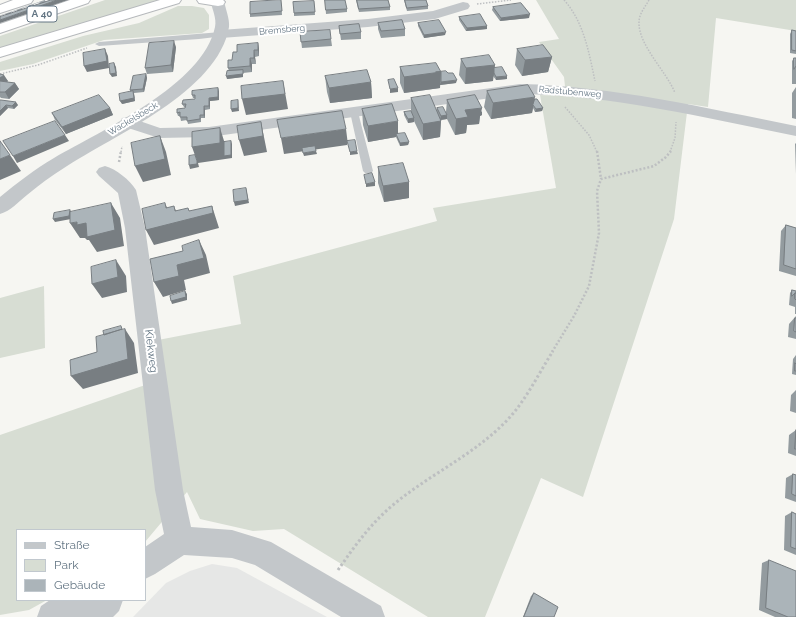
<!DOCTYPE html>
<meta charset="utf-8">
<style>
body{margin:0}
#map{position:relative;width:796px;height:617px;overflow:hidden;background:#f6f6f2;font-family:Raleway,sans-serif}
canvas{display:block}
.legend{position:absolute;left:16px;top:529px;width:130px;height:72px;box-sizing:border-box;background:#fff;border:1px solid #c1c8ce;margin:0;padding:5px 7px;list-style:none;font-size:12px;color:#647684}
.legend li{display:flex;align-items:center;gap:8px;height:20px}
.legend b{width:20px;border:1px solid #c1c8ce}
</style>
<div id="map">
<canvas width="796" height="617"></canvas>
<ul class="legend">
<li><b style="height:5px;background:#c3c7ca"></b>Straße</li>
<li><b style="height:11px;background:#d7ddd3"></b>Park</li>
<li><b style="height:11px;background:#abb4b9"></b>Gebäude</li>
</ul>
</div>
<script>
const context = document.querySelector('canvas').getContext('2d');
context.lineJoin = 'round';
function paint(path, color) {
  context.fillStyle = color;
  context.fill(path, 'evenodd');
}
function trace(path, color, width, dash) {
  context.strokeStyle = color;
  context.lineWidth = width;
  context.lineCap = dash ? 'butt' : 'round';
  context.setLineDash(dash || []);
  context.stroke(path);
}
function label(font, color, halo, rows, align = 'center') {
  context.font = font + ' Raleway,sans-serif';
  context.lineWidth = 4;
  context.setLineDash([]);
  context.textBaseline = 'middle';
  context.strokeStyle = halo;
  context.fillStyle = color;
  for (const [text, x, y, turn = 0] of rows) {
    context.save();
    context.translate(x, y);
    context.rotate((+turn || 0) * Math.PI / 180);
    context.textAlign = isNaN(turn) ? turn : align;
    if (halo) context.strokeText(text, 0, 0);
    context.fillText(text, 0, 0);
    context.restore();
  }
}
paint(new Path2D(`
 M212 564 237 568 327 617H133L166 583 190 571Z`), '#e6e7e6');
paint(new Path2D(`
 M105 0H160L0 48V36Z
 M536 0H796V31L716 18 708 107 688 104 674 219 583 497 541 478 485 617H428L284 529 253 531 200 519 187 492 145 542V530H17V600H47L29 610 0 615V435L151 383 158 340 241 324 233 276 437 221 433 208 556 188 540 95 566 96 564 77 539 42 559 39Z
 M178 6H192L204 8 209 15V29L202 33 104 40 33 64 0 71V62L83 36 139 23Z
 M44 286 45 348 0 358V298Z`), '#d7ddd3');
const motorway = new Path2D(`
 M13 0H33L31 3 0 13V5Z
 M70 0H90L88 3 0 33V24Z
 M160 0H181L179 3 0 57V48Z
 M197 0H223L225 2 223 5 218 6 199 3Z`);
trace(motorway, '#b6b9bc', 2);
trace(new Path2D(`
 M564 0C584 22 589 53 595 81
 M649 0C645 7 639 14 639 22 638 45 667 72 675 93
 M477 4 511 0
 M0 74 38 65 87 48
 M565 107 589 135 597 152
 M121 152 122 146
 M670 152 675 138 676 122`), '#bdbfc1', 1.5, [1.5, 1.5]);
trace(new Path2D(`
 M597 151 601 179
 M119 162 121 151
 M552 352 574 316 589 286 599 233 597 191 601 179 654 166 666 157 671 151`), '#bdbfc1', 2.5, [2, 2]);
trace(new Path2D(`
 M338 570C352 550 366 530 384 513 422 477 474 457 510 417 527 398 539 373 553 351`), '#bdbfc1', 3, [2.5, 2.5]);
paint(new Path2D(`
 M221 32 225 34 224 36 199 39 99 46 95 44 99 42Z
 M351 110H354L358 112 373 171 371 173H365L363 171 350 112Z`), '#c3c7ca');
paint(new Path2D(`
 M463 2 468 3 470 6 468 9 435 19 368 27 221 38 216 37 214 34 216 31 221 30 368 19 433 11Z
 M520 84C613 86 705 108 796 126V136C705 118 613 95 520 94L209 137 159 138 122 126 120 122 122 118 128 117 160 128 209 127Z
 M105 166C116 169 130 180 136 190L145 228 183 490 191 527 232 530 271 542 381 606 385 617H341L255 565 232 558 184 555 155 574 145 579V547L164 534 155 490 125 228 118 193 99 176 96 172 99 168Z
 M50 600H123L119 611 113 617H37L41 606Z`), '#c3c7ca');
paint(new Path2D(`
 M210 0H224C225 8 230 19 229 27 218 92 114 135 64 168 51 176 39 185 27 195 18 202 11 211 0 214V197C17 183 35 169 54 158 102 130 203 85 215 27 217 19 212 8 210 0Z`), '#c3c7ca');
paint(motorway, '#fff');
const rail = new Path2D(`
 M0 17 49 0`);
trace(rail, '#a1a8ae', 3);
trace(rail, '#fff', 2, [6]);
paint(new Path2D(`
 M281 0 282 15 250 17V14Z
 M325 0 347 9V12L326 14Z
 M356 0H388L390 7V10L359 12Z
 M404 0H426L428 6V9L407 11Z
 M314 1 315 15 294 16V13Z
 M493 7 529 18 500 21 492 10Z
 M459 17 487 26V29L466 31 459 20Z
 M378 23 405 29V36L381 38 378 29Z
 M418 23 445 35 424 38 418 26Z
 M339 26 361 32V39L341 40Z
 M792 30 796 31V54L790 53V34Z
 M300 32 331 39 332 46 302 48Z
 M258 43 259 49V56L255 57 256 64H252V72L243 73V77L227 79 229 71 228 68 237 52Z
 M176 47 173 72 147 74 145 68Z
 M517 49 552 57 548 72 522 76 515 65Z
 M794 58H796V84H792V61Z
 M461 59 495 65 494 68 507 79 496 80 493 76V81L465 84 459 75Z
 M400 67 441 72 448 73 456 83 440 85V84V88L404 93 400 83Z
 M0 74 8 81 7 82 15 83 19 89 9 99 1 98 0 97Z
 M146 74 147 78 144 92 134 93 135 101 122 104 130 92V90Z
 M325 76 371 82 372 98 330 103 327 92Z
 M796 87V119L792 118V93Z
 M218 88 219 92V100L210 101V109L205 110V118H201V122L188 124 187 120 181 121 180 116H178L177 113 185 108V107H184L182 104 195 99V98H193L192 95Z
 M487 91 535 99 543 108 542 111 535 112 533 108 532 113 491 119 484 107Z
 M411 98 436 110 437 108 446 112 447 100 482 108 481 110 482 112V115L480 116 479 124 467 125 466 133 455 135 447 119 441 120 440 137 423 140 414 121V122L408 123 404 115V112L411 111Z
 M0 100 18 105 14 109 8 108 0 116Z
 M110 108 113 115 66 134 55 120 52 113Z
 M362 109 409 142 408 145 400 146 396 137 368 142 363 125Z
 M796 143V174L795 144Z
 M378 167 409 182V198L384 202 378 183Z
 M786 225 796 228V276L779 271 781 231Z
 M792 290 796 291V314H795V307L789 305 790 293Z
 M796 316V339L788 337 789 324Z
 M796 355V375L792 374 793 359Z
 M796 390V413L790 411 791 395Z
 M796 430V456L788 453 789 435Z
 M793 474 796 475V502L785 498 786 478Z
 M792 512 796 514V555L784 550 785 516Z
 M769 560 796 617H775L759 610 762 563Z
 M534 593 554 617H523L531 596Z`), '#939b9f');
paint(new Path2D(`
 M57 0H68L0 23V20Z
 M530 14 529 18 500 21 501 18Z
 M487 26V29L466 31 467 28Z
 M446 32 445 35 424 38V35Z
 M174 41 176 47 173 72 171 65Z
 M258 43 259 49V56L258 50Z
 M105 49 108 56 109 68 87 72 84 66Z
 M254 50 256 64 254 58Z
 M552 57 548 72 522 76 525 60Z
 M250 58 252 64V72L250 66Z
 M114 63 116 67 117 76 112 77 110 74Z
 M495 65 493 81 465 84 466 68Z
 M243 70V77L227 79 226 76Z
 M441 72 440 88 404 93V77Z
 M146 74 147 78 144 92 143 89Z
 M4 75 8 81 1 87 0 85V78Z
 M507 76V79L496 80V77Z
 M457 80 456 83 440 85 441 82Z
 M283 81 288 109 246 115 242 99Z
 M371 82 372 98 330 103 329 88Z
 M15 83 19 89 9 99 5 92Z
 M218 88 219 92V100L210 101V109L209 106V98Z
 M398 88V92L390 93V89Z
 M133 91 134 94 135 101 122 104 120 101Z
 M535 97 532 113 491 119 493 103Z
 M238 100 239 111 232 112 231 109Z
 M16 102 18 105 14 109 12 106Z
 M6 105 8 108 0 116V111Z
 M204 106 205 110V118L204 115Z
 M110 108 113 115 66 134 62 127Z
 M482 108 481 112H482V115L480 116 479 124 467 125 466 133 455 135 456 119 465 110Z
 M543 108 542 111 535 112 536 109Z
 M447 115V119L440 120 441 116Z
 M414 118V122L408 123V119Z
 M398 121V137L396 134V137L368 142V126Z
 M441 121 440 137 423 140V124Z
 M261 122 267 152 244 156 239 140Z
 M220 128 225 144 231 141 232 144V158L198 163 199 167 190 169 189 165 197 161 192 147Z
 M346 129 348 145 347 141V145L284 154 281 138Z
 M65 135 69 141 17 163 13 156Z
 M160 136 166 152 171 175 143 182 135 166Z
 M409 142 408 145 400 146V143Z
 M316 151 317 154 304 156 303 153Z
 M357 151 358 154 350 155V152Z
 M10 155 21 171 0 180V159Z
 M375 182V186L366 187V184Z
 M409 182V198L384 202 383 186Z
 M246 188 249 203 235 206 234 202Z
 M111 203 120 218 124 246 97 252 89 240H87L85 238H80L70 223 77 222Z
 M165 203 172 219 175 211 174 206 180 221 189 211 188 208 193 218 212 206 219 228 154 245 146 230 166 208Z
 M70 210 72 213 71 219 55 222 53 219Z
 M199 240 206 255 210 273 184 280 186 290 163 297 154 282 177 265Z
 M116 260 126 276 127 292 102 298 92 284Z
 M185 291 187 294V300L172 304 171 301Z
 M125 329 134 343 138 373 83 389 71 376Z`), '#787e82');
const building = new Path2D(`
 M51 0H57L0 20V17Z
 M281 0 282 11 250 14V2Z
 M325 0H345L347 9 326 10Z
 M357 0H388L390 7 359 9Z
 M405 0H426L428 6 407 8Z
 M314 1 315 12 294 13 293 2Z
 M521 3 530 14 501 18 493 7Z
 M480 14 487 26 467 28 459 17Z
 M402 20 405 29 381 31 378 23Z
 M439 20 446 32 424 35 418 23Z
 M359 24 361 32 340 34 339 26Z
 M330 30 331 39 301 42 300 32Z
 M792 30 796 31V51L792 50Z
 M174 41 171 65 145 68 149 43Z
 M258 43V50H254V58H250V66L228 68V60H232L233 52H237V45Z
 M543 45 552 57 525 60 517 49Z
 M105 49 107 61 84 66 83 53Z
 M489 55 495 65 466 68 461 59Z
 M794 58H796V66L794 69Z
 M114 63 116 73 110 74 109 64Z
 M436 63 441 72 404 77 400 67Z
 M502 67 507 76 496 77 494 73V68Z
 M243 70V74L226 76 227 71Z
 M367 70 371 82 329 88 325 76Z
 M446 71 448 73H453L457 80 441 82V72H436Z
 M0 74 4 75 0 78Z
 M146 74 143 89 130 90 133 76Z
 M394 79 398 88 390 89 388 80Z
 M0 81 15 83 5 92H0Z
 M283 81 285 94 242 99 241 86Z
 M528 85 535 97 493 103 487 91Z
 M218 88V97L209 98V106H204V115H200V119L187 121V117H180V112L177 113V109L185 108 186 104H182L183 100 195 99V95H192V91Z
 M133 91 134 98 120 101 119 94Z
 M99 95 110 108 62 127 52 113Z
 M430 95 441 121 423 124 411 98Z
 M475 95 482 108 465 110 468 117 456 119 447 100Z
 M535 99H537L543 108 536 109 533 105Z
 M0 100H1L16 102 12 106 6 105 0 111Z
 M238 100V108L231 109V101Z
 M392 104 398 121 368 126 362 109Z
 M443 107 447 115 441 116 437 108Z
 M342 111 346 129 281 138 277 120Z
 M411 111 414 118 408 119 404 112Z
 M55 121 65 135 13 156 3 141Z
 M261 122 263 136 239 140 237 126Z
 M220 128V143L192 147V132Z
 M405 133 409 142 400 143 396 134Z
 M160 136 165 159 135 166 131 143Z
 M355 140 357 151 350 152 347 141Z
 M0 141 10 155 0 159Z
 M231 141V155L224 156V142Z
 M315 146 316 151 303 153 302 148Z
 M195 155 197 161V164L189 165V156Z
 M403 163 409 182 383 186 378 167Z
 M372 173 375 182 366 184 364 175Z
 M246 188 248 200 234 202 233 190Z
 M111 203 115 230 87 237 86 223 77 225V222L70 223V212Z
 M165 203 166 208 174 206 175 211 188 208 189 211 212 206 213 213 146 230 142 209Z
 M70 210 69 216 53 219 54 213Z
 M786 225 796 228V269L784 265Z
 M199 240 204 258 177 265 179 276 154 282 150 259 183 251 182 246Z
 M116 260 118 277 92 284 91 267Z
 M792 290 796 291V293H795L792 296Z
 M185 291 186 297 171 301 170 296Z
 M795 293H796V300L795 299Z
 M795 318H796V332L794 331Z
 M121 326 122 329 104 335 103 331Z
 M125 329 128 359 71 376 70 360 97 352 96 337Z
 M795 363 796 364V371H795Z
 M796 430V449H795Z
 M793 474 796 475V496L792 494Z
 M792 512 796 514V549L791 547Z
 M769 560 796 571V617H788L766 608Z
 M534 593 558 607 554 617H524Z`);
paint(building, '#abb4b9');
trace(building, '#787e82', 1);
label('9px', '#647684', '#fff', [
 ["Bremsberg",282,30,-5],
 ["Radstubenweg",570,92,5],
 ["Wackelsbeck",133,119,-31]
]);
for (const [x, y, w] of [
 [42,14,30]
]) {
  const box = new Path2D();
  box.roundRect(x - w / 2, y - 8, w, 16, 3);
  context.fillStyle = '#fff';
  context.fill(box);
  trace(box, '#647684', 1);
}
label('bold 10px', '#647684', null, [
 ["A 40",42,14]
]);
label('11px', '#647684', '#fff', [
 ["Kiekweg",151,351,83]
]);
</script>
